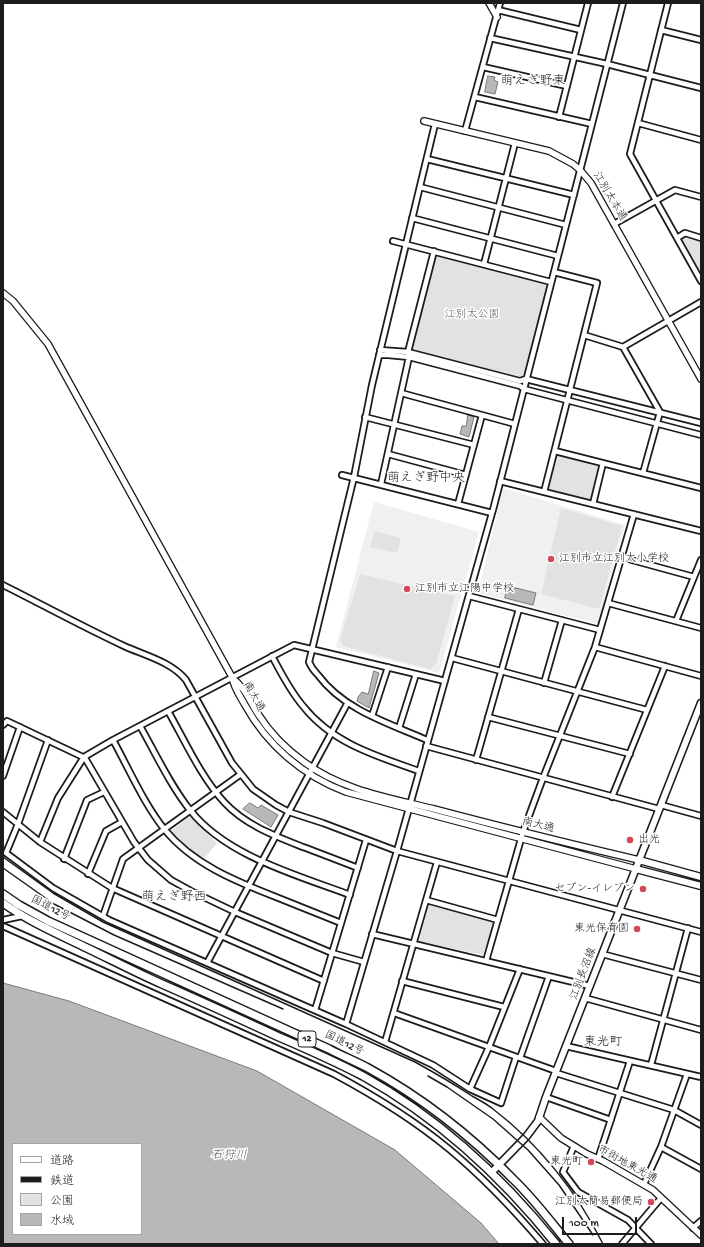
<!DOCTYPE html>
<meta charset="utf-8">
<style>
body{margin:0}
#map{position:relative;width:704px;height:1247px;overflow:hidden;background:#fff;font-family:"Gochi Hand","Klee One",sans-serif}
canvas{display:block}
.frame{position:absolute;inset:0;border:4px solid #1c1c1c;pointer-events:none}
.legend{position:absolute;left:12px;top:1143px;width:130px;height:92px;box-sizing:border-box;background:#fff;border:1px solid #a4a4a4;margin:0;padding:5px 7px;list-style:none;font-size:12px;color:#1c1c1c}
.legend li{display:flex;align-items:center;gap:8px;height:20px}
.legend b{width:20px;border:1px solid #a4a4a4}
.scale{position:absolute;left:562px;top:1217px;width:75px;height:18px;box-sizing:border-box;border:2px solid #1c1c1c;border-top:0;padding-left:5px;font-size:12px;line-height:14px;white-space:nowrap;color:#1c1c1c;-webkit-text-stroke:3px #fff;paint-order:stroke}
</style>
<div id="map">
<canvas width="704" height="1247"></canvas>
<div class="frame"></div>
<ul class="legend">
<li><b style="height:5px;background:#fff"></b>道路</li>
<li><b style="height:5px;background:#1c1c1c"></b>鉄道</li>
<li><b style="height:11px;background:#e2e2e2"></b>公園</li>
<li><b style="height:11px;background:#b8b8b8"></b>水域</li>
</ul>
<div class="scale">100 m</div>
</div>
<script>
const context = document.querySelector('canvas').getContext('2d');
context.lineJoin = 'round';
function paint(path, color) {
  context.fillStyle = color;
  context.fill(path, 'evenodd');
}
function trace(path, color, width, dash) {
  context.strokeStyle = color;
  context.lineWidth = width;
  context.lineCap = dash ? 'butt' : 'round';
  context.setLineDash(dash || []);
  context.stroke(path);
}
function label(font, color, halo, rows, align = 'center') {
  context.font = font + ' "Gochi Hand","Klee One",sans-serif';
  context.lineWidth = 3;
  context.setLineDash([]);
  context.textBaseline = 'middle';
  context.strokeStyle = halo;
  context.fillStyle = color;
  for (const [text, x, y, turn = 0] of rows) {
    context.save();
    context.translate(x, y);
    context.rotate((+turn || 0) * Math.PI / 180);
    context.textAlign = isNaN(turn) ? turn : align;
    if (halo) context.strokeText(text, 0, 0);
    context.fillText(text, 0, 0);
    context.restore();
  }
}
paint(new Path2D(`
 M503 488 625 525 598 624 478 593Z
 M374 502 479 532 439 673 336 647Z`), '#f0f0f0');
paint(new Path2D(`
 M685 237 701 242V273L682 239Z
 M439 256 548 285 524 377 518 376 412 350 435 258Z
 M556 455 600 467 591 501 548 489Z
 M561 508 622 526 599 609 541 594Z
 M374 531 401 538 397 553 370 547Z
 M360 574 455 596 436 664 430 669 343 646 340 641Z
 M190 816 217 843 204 859 186 847 172 833V830Z
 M429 905 494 923 483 955 419 941Z`), '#e2e2e2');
const water = new Path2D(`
 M488 76 495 77 494 80 498 82 495 94 485 92Z
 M468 415 474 417 469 437 460 434 462 426H466Z
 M508 586 536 593 533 605 505 598Z
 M374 671 379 673 369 708 357 701 358 697 362 692 368 694Z
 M250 803 258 808 261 805 278 815 271 827 243 809Z
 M3 983 69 1001 257 1071 395 1150 481 1223 499 1244H3ZM13 1144H141V1234H13Z`);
paint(water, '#b8b8b8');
trace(water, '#7a7a7a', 1);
const minor = new Path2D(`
 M668 3 630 154 701 281
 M498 10 581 30
 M661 30 701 40
 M490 38 607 64 701 88
 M483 67 567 86
 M475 97 592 124
 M559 117 588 3
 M638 123 701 140
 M465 131 500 3
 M427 159 574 195
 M420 187 566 225
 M412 218 558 256
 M614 224 675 190 701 197
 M677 238 685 233 701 238
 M393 241 551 282
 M484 264 515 143
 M584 335 623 347 660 412 643 473
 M623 347 701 302
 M380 350 408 352 520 381 526 379 701 423
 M379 355H388L409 357 520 386 524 389 701 435
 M401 393 515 424
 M365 417 474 445
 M555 451 701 488
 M388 454 466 475
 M342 475 492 513
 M500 481 701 531
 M381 484 409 357 408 352 434 251
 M544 492 597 283 554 272
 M458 504 482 415
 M593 504 603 463
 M621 557 694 577
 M3 585C43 605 83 627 124 646 144 655 172 662 186 680L232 763 241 774 253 789 276 805 289 812 323 823 397 851 701 932
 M469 596 600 630
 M608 603 701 628
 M676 621 701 560
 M595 647 701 676
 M272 656C281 673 290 691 303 706 332 743 376 756 419 771
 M452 658 647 710
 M544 683 562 620
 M168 711C185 741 201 777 224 802 245 825 275 836 303 847 322 854 340 861 358 868
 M372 716 388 667
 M488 717 630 754
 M3 725 7 721 85 758 134 842 148 860 171 880 191 891 235 912 332 953 364 962
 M140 726C156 754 170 785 190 810 226 856 297 875 350 895
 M399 728 416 674
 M48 740 18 824 6 853 53 888 109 920 346 1024 433 1065 470 1089 501 1103 516 1057
 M113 740C129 769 144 804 165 830 193 864 235 881 276 897 298 906 319 914 341 923
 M427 740C388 723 344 710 318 675 314 671 311 667 309 662L354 477 372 385 435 124
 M426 746 659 809
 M476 760 519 609
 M3 776 20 727
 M612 797 665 666
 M661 805 701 816
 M3 812 40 842 112 888 324 981
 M40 842 58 798 84 757 113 740 294 645 445 681
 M64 859 87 800 104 792
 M88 874 106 831 122 822
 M426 900 498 920
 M103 916 123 859 241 774
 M3 920 22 916
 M3 926 334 1074C375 1096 414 1120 449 1149 484 1178 514 1210 543 1244
 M372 934 590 986
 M602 954 701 980
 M486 961 523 832 543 778 595 647 634 514
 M207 963 347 704
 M402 981 504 1007
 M585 998 701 1030
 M315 1010 366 840
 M394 1013 556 1071
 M346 1024 397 851 494 506 623 3
 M385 1042 437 862
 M566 1046 701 1077
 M520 1058 549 976
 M651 1065 688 928
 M556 1073 674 1110 701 1125
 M470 1089 489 1047 520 969
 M546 1097 611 1120
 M574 1146 563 1172 578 1192 628 1220 651 1244
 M661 1147 701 1169
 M598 1159 630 1061
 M644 1184 661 1147 687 1074
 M693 1228 701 1221
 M622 1244 661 1198`);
const tertiary = new Path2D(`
 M489 3 497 17
 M424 121 549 151 573 164 580 170 591 183 701 379
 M3 293 13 301 48 344 232 677C234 688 240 696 245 705 267 745 303 776 346 792L636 869
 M232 678C245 687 250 702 258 714 270 733 286 749 304 762 341 790 390 798 434 809 502 827 571 844 639 860
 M539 1117 561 1138 587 1154 603 1161 653 1190 701 1235`);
const secondary = new Path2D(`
 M639 860 701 877
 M636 869 701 886
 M492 1172 526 1137 538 1121 546 1097 701 703`);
const trunk = new Path2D(`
 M3 894 19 905 48 921 329 1049C342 1056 355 1061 368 1068 421 1097 471 1136 513 1179 534 1199 551 1222 569 1244
 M3 903C30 922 58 934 87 948 112 960 137 973 162 984 201 1001 240 1019 279 1037 307 1049 336 1062 363 1076 437 1117 503 1178 556 1244`);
trace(minor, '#1c1c1c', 8);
trace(tertiary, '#1c1c1c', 8);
trace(secondary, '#1c1c1c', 9);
trace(trunk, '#1c1c1c', 10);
trace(minor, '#fff', 4.5);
trace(tertiary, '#fff', 5.5);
trace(secondary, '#fff', 6);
trace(trunk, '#fff', 7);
trace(new Path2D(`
 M3 857 53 893 103 922 415 1062C435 1073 454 1084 472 1096 479 1100 487 1104 493 1109 539 1144 577 1192 603 1244
 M3 868 54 904 114 935 283 1009
 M428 1076 447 1087 493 1119 528 1150 559 1185 593 1235`), '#1c1c1c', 1.5);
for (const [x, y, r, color] of [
 [551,559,4,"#d1495b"],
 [407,589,4,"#d1495b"],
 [630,840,4,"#d1495b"],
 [643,889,4,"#d1495b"],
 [637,929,4,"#d1495b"],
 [591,1162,4,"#d1495b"],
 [651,1202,4,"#d1495b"]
]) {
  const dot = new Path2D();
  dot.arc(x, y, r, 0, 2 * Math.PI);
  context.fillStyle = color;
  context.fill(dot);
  trace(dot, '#fff', 1.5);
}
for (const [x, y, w] of [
 [307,1039,18]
]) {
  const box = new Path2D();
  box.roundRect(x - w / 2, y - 8, w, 16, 3);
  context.fillStyle = '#fff';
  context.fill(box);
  trace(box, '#1c1c1c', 1);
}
label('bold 10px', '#1c1c1c', null, [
 ["12",307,1039]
]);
label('11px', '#1c1c1c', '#fff', [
 ["江別太本通",609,197,59],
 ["南大通",253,697,61],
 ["南大通",538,826,14],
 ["国道12号",50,909,27],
 ["江別長沼線",584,974,-69],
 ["国道12号",344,1044,26],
 ["市街地東光通",627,1165,29]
]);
label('11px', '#575757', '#fff', [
 ["江別太公園",472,315]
]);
label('11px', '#1c1c1c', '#fff', [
 ["江別市立江別太小学校",559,559,"left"],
 ["江別市立江陽中学校",415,589,"left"],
 ["出光",638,840,"left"],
 ["セブン-イレブン",635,889],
 ["東光保育園",629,929],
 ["東光町",583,1162],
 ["江別太簡易郵便局",643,1202]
], 'right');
label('italic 12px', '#5a5a5a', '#fff', [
 ["石狩川",229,1156]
]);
label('13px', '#1c1c1c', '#fff', [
 ["萌えぎ野東",533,82],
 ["萌えぎ野中央",426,479],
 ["萌えぎ野西",174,898],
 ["東光町",603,1043]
]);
</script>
